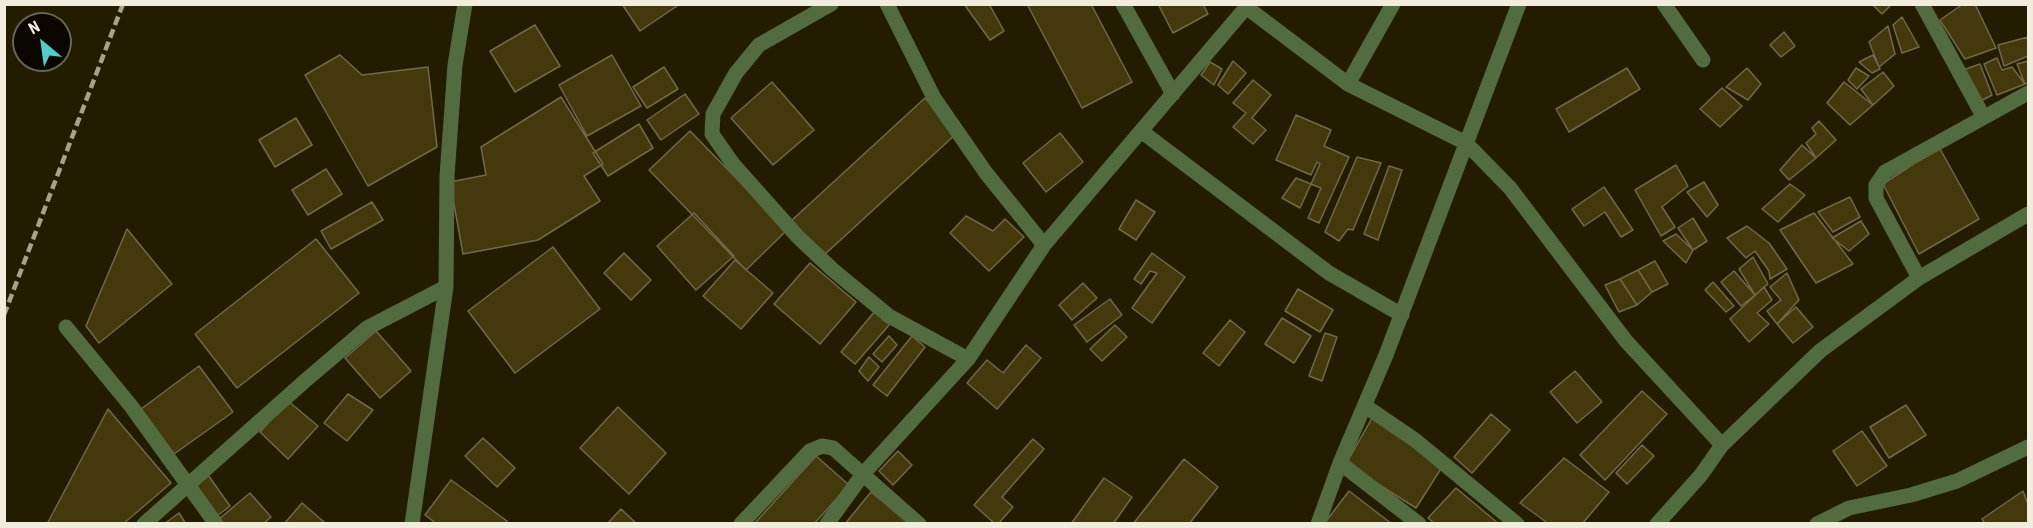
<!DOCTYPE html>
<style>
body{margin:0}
#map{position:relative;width:2033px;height:528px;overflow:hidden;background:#231c00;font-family:"Roboto Condensed",sans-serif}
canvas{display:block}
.frame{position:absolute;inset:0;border:6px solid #f1ecdb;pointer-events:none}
.north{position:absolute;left:12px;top:12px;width:60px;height:60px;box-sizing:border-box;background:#0a0700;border:2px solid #666358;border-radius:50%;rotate:331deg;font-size:16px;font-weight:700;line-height:24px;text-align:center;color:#f1ecdb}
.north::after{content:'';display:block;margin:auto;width:21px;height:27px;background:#53cdcb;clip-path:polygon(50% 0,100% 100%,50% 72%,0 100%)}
</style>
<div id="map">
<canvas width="2033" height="528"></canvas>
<div class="frame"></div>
<div class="north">N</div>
</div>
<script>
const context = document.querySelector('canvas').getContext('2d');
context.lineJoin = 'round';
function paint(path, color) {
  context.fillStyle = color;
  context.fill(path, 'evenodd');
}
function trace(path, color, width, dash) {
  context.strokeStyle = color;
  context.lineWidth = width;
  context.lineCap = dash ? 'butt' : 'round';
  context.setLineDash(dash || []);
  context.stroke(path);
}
const building = new Path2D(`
 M622 4H680L640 31Z
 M964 4H989L1004 31 990 40Z
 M1027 4H1091L1132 82 1082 108Z
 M1158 4H1203L1208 14 1173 33Z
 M1872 4H1892L1882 14Z
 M1963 4H1975L1996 48 1965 59 1940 20Z
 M1902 17 1919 47 1902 53 1893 25Z
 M535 25 560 66 515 92 490 51Z
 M1888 26 1895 54 1879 67 1869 42Z
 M1784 32 1795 46 1781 57 1770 45Z
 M2028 37V56L2004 66 1998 45Z
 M340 55 362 75 428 67 437 147 368 186 305 75Z
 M612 55 641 106 587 136 559 85Z
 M1873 55 1880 69 1872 73 1859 62Z
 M1997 58 2002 70 2012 67 2025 84 1997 95 1984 64Z
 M1233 61 1246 73 1228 94 1218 85Z
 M2028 61V83L2025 84 2017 64Z
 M1210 62 1222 69 1214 85 1201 75Z
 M1980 64 1992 95 1979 102 1963 70Z
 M664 67 678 89 647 108 633 87Z
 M1627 68 1640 89 1569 132 1556 109Z
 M1747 68 1761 84 1748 100 1726 87Z
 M1856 68 1869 76 1857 89 1848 80Z
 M1883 72 1894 86 1873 105 1861 89Z
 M1253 80 1271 95 1252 118 1266 130 1253 144 1233 127 1246 113 1233 103Z
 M772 82 814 130 773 165 731 118Z
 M1844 82 1873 105 1850 125 1827 103Z
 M1722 88 1742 106 1720 127 1700 109Z
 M685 94 699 114 661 140 647 120Z
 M561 97 603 164 584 176 600 201 538 240 463 254 450 182 486 175 481 147Z
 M925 98 957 133 823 256 791 221Z
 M1296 115 1331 130 1324 146 1349 157 1319 223 1308 218 1321 188 1311 184 1320 164 1317 162 1311 175 1276 160Z
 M296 118 312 145 275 167 259 140Z
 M1819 121 1836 140 1816 158 1806 143 1816 134 1812 128Z
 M639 124 653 148 608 176 593 153Z
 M690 131 787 230 746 270 649 170Z
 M1060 133 1083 162 1046 192 1023 163Z
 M1802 145 1816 158 1789 180 1780 170Z
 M1939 147 1979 219 1919 254 1883 184Z
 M1357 157 1381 163 1353 230 1348 229 1339 241 1325 232Z
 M1676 165 1688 186 1662 207 1675 227 1661 236 1635 190Z
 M1389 166 1402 170 1378 240 1364 234Z
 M326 169 342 194 308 215 292 190Z
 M1296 178 1311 184 1300 208 1282 198Z
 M1704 182 1718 205 1707 217 1687 192Z
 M1790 184 1805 195 1778 222 1762 209Z
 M1604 187 1633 230 1621 237 1605 212 1584 226 1572 209Z
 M1850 197 1860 217 1833 232 1818 212Z
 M1136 200 1155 212 1136 240 1119 229Z
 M372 202 383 220 331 249 321 231Z
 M694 213 734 256 696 290 657 246Z
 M1814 213 1853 264 1816 283 1780 230Z
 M966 216 993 231 1005 219 1024 237 989 271 950 233Z
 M1693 218 1707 241 1693 250 1678 228Z
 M1861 221 1869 234 1849 251 1832 238Z
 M1747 226 1769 243 1787 269 1770 279 1769 271 1755 251 1746 258 1727 238Z
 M127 229 172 284 99 343 86 326Z
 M1676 234 1693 250 1686 263 1663 241Z
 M316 239 359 293 237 388 195 334Z
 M553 247 600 309 515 373 468 311Z
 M624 253 651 280 631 300 604 273Z
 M1152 253 1185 277 1152 323 1132 308 1157 273 1150 271 1141 284 1134 279Z
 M1753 257 1768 284 1755 295 1739 269Z
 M735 260 773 293 741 329 703 296Z
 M1655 261 1668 284 1652 292 1638 270Z
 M810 263 856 302 820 344 774 304Z
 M1638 270 1652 292 1637 305 1620 279Z
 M1734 271 1755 295 1741 306 1721 282Z
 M1787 273 1799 300 1777 324 1767 311 1781 300 1770 287Z
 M1620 279 1637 305 1619 312 1605 285Z
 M1713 282 1734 306 1726 312 1705 290Z
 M1083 283 1097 298 1072 320 1059 305Z
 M1764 287 1772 300 1757 313 1769 324 1749 342 1730 319Z
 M1298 289 1333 310 1320 332 1285 311Z
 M1110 299 1122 315 1087 342 1074 325Z
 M1796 307 1813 327 1793 343 1777 324Z
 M875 311 890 324 855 364 841 352Z
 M1282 318 1311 336 1294 363 1265 344Z
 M1230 320 1245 332 1219 366 1203 353Z
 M1115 325 1127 337 1102 361 1090 349Z
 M376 331 411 371 380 398 345 358Z
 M1325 333 1337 337 1322 381 1309 376Z
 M889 336 897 345 882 362 873 354Z
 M912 336 925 347 887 396 873 385Z
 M1026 345 1041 358 997 409 967 383 987 360 1003 373Z
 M869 357 879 367 868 381 859 371Z
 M199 366 233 412 174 454 141 409Z
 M1575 371 1602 402 1577 423 1550 392Z
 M1642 391 1667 414 1605 480 1580 455Z
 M348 394 373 410 347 441 324 423Z
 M288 401 318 426 288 459 260 432Z
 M1906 405 1926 435 1889 458 1870 427Z
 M618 407 666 453 629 494 580 448Z
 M108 409 171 483 123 524H47Z
 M1491 414 1510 430 1472 473 1454 457Z
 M1372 418 1442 467 1416 508 1346 464Z
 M1862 431 1887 466 1857 486 1833 451Z
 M483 438 515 468 497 487 465 456Z
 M1033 439 1044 449 1002 497 1013 507 998 524H995L974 505Z
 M1642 445 1654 456 1627 484 1616 473Z
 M898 451 912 465 893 485 879 471Z
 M816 456 849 485 814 524H754Z
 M1564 458 1609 492 1582 524H1549L1520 503Z
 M1184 459 1218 487 1189 524H1133Z
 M208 475 230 506 217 516 194 485Z
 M1104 478 1132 497 1113 524H1071Z
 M451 480 507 521 505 524H437L425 515Z
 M1456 488 1499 524H1435L1428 518Z
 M1349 491 1392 524H1324Z
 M2023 491 2028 504V524H1985L1982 519Z
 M871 492 910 524H845Z
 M250 493 271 517 263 524H223L219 519Z
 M302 503 324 522 323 524H284Z
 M621 509 637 524H607Z
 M179 513 186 524H164Z`);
paint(building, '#43390c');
trace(building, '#716949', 1.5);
trace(new Path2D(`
 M831 4 759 45 736 73 713 114 712 134 733 164 798 237 833 270 889 316 968 359
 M887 4 934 98 986 173 1044 245
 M1123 4 1173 94
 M1664 4 1703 60
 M1922 4 1983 116
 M1246 7 1348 84 1466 143 1510 188 1626 341 1722 445
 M1348 84 1393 4
 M1141 131 1329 273 1402 315
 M1919 278 1876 198V185L1885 172 2028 93
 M66 327 131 406 216 524
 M1365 406 1415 440 1517 524
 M1340 463 1419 524
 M144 524 306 380 367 328 446 287
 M412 524 446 287 447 176 455 65 465 4
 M741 524 810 451 822 446 833 448 919 524
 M827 524 863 474 968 359 1044 245 1249 4
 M1318 524 1340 463 1386 355 1519 4
 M1657 524 1701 475 1722 445 1820 351 1919 278 2028 214
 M1817 524 1849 508 1911 495 1957 481 2028 447`), '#536c3f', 15);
trace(new Path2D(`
 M4 315 123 4`), '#a7a28d', 4.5, [9, 4.5]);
</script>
